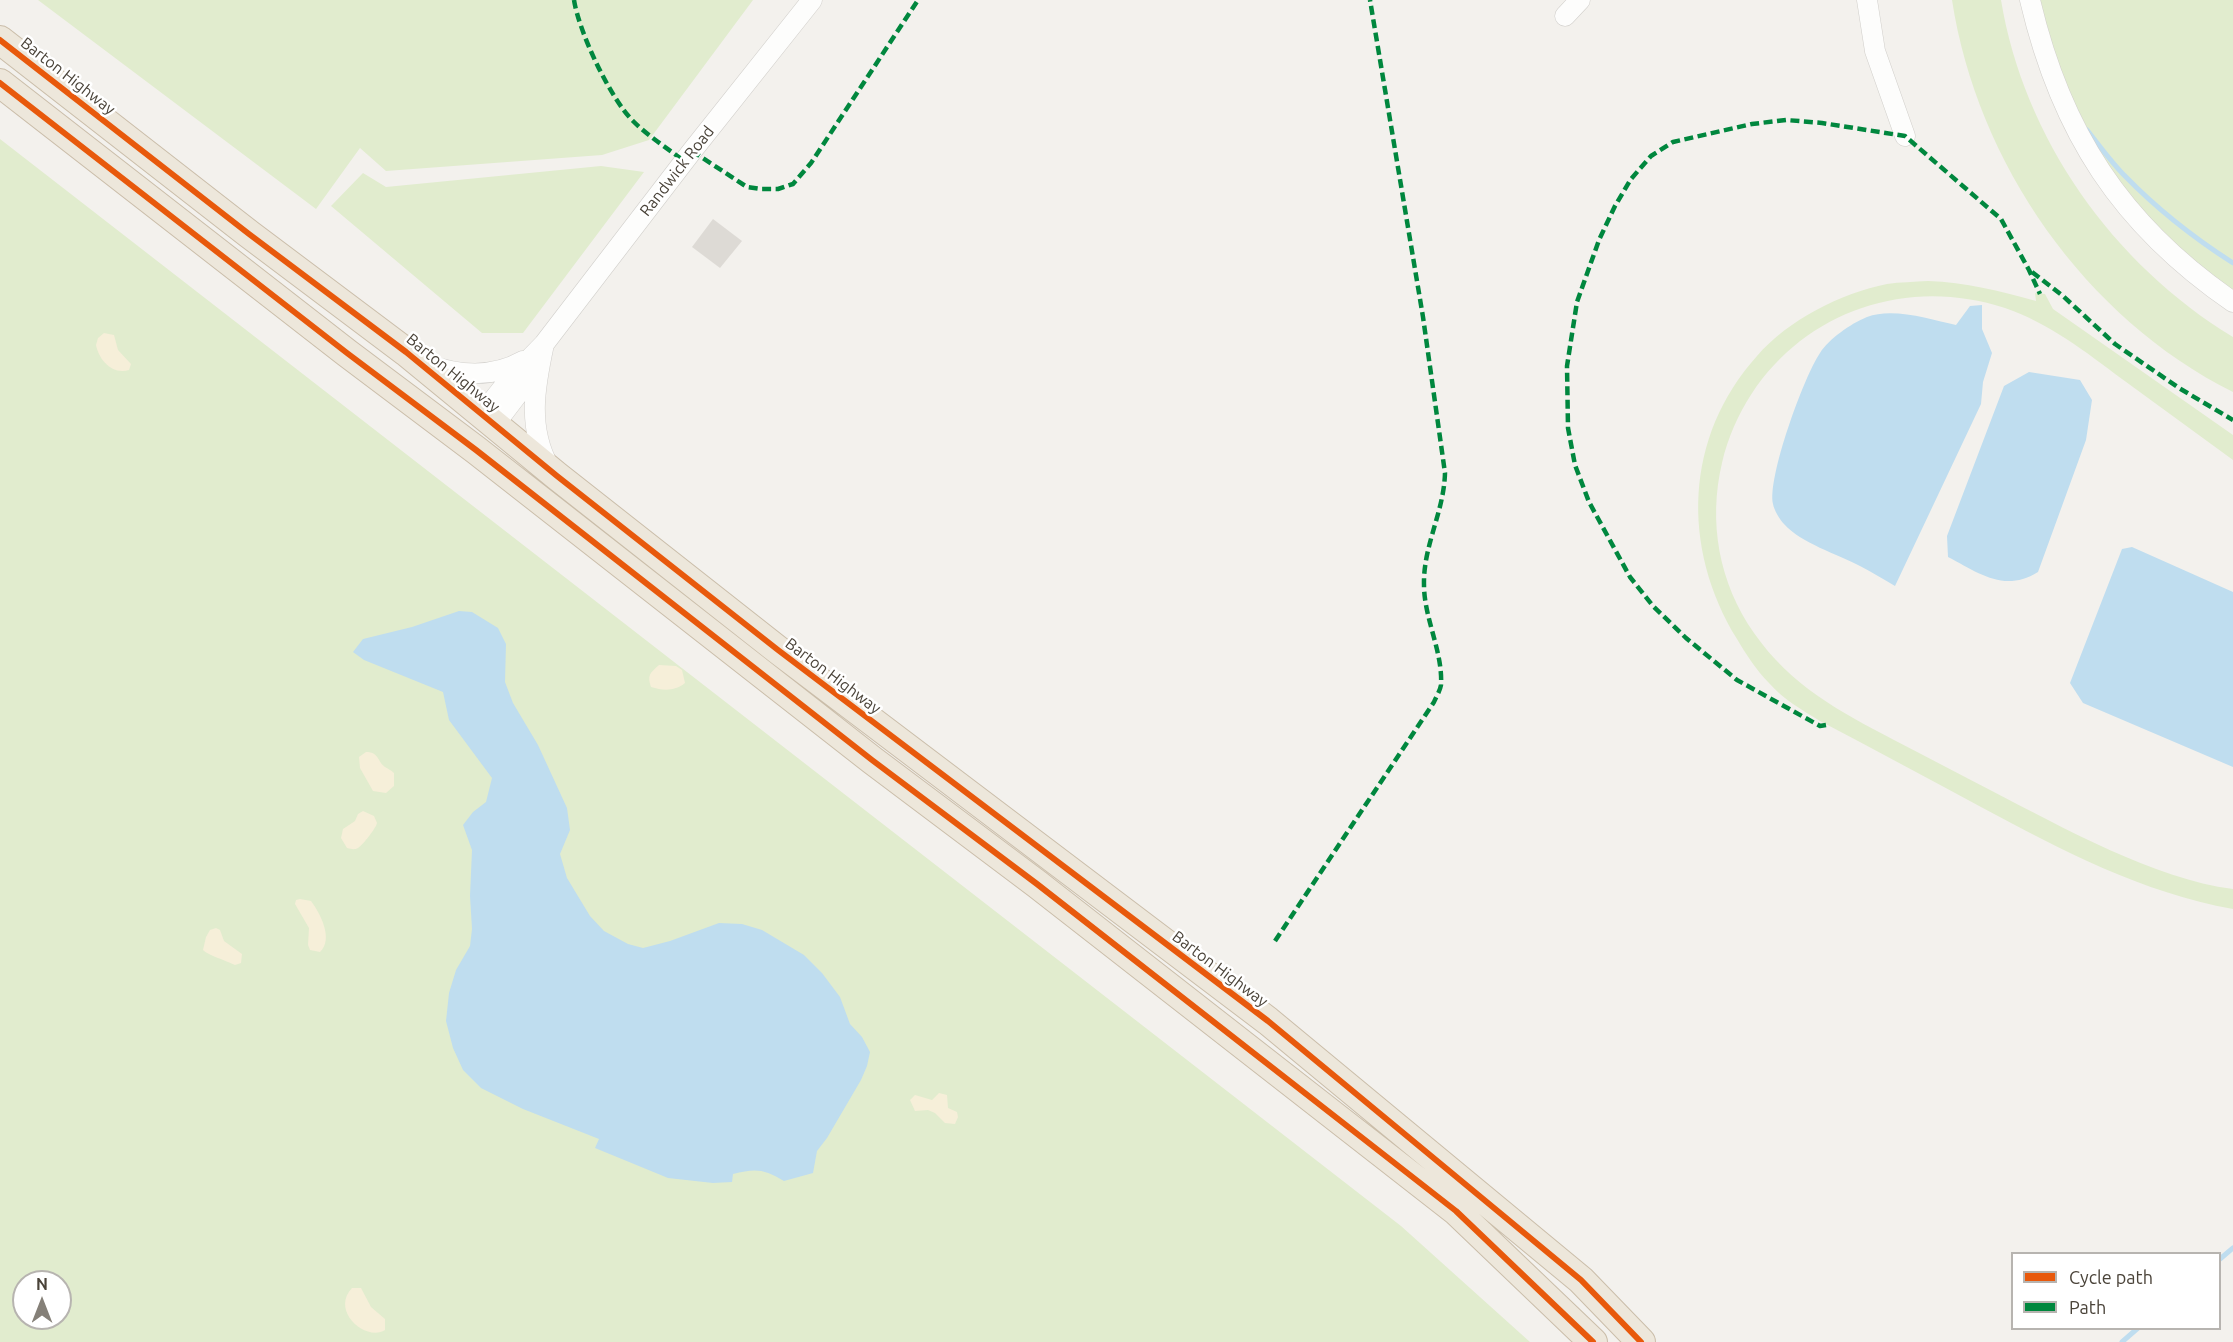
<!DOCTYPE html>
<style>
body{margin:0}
#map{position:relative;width:2233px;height:1342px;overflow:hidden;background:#f3f1ed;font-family:Ubuntu,sans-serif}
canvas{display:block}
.legend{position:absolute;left:2011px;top:1252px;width:210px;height:78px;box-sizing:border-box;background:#fff;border:2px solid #b7b4b0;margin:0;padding:8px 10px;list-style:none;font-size:18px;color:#4a4339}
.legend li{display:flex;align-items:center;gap:12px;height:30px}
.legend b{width:30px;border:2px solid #b7b4b0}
.north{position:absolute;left:12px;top:1270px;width:60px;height:60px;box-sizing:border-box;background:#fff;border:2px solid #b7b4b0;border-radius:50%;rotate:0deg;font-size:16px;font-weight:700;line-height:24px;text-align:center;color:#4a4339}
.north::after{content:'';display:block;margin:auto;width:21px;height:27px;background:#858078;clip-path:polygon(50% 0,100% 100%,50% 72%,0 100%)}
</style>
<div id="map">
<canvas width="2233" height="1342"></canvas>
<ul class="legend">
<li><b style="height:8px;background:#e8590c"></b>Cycle path</li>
<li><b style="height:8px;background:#00873e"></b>Path</li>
</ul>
<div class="north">N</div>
</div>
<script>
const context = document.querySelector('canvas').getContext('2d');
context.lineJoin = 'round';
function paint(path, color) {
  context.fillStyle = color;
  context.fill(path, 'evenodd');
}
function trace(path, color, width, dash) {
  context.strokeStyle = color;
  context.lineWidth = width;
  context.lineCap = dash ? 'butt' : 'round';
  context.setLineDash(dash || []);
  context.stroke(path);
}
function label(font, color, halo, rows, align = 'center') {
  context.font = font + ' Ubuntu,sans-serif';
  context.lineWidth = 5;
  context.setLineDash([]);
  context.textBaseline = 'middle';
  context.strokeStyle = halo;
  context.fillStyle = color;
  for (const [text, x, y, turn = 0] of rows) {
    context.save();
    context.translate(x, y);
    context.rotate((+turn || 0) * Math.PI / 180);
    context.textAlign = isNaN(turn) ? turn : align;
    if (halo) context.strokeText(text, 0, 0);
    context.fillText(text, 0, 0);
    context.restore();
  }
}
paint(new Path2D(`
 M38 0H753L649 140 602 155 386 171 360 148 316 209Z
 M1952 0H2001C2024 139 2113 264 2233 337V392C2085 318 1977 163 1952 0Z
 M2035 0H2233V297L2161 238 2073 119Z
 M0 139 1401 1226 1530 1342H0ZM24 1282H60V1318H24Z
 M601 166 644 172 523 333H482L331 206 363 173 386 187Z
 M1928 281C1966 282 1999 291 2036 301L2035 293 2045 294 2053 309 2233 435V460C2196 433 2159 406 2122 379 2086 352 2049 323 2005 308 1881 267 1753 336 1722 463 1708 522 1719 583 1754 633 1791 686 1839 711 1894 740 1927 757 1959 774 1992 791 2062 827 2154 879 2233 889V909C2143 893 2061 850 1981 807 1927 778 1874 749 1820 721 1802 710 1783 699 1769 683 1756 670 1746 654 1737 639 1681 548 1684 437 1757 356 1788 320 1841 293 1887 284 1900 282 1914 282 1928 281Z`), '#e1ecce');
paint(new Path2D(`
 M104 333 114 335 118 350 131 364 129 370C112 375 99 360 96 345L98 338Z
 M659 665 676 666 682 670 685 683C675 691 664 691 651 687 647 675 650 673 659 665Z
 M366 752C379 752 377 761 385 767 388 769 391 770 394 773V786L386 793 373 791 360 768 359 757Z
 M363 811 374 816 377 823C376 828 363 845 358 848 354 850 352 849 347 848L341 838 343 829 355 821 358 814Z
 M300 899 311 901C320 913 334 939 320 952L310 950 308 945 309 928 295 904 296 900Z
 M216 928 220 930 224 941 242 954 241 963 235 965C227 961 208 955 203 950L206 937 210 930Z
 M939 1093 947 1095 948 1108 957 1112 958 1117 955 1124 945 1123 935 1113 928 1110 915 1111 910 1100 915 1095 932 1100Z
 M352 1288H361L371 1307 385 1319V1330C366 1342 330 1311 352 1288Z`), '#f6efd9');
paint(new Path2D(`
 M1982 305V329L1992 353 1983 382 1981 404 1895 586C1883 579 1872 572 1860 566 1837 554 1801 543 1784 524 1780 520 1774 510 1773 504 1767 478 1804 376 1820 353 1829 339 1850 324 1867 317 1892 307 1930 319 1956 325L1970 306Z
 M2029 372 2080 380 2092 400 2086 440 2038 572C2004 593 1979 573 1948 557L1947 536 2004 386Z
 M2132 547 2233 592V767L2083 703 2070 683 2122 549Z
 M459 611 472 612 498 628 506 644 505 682 513 703 538 745 567 808 570 830 560 854 567 878 590 916 604 931 628 944 643 948 670 941 719 923 742 924 762 930 804 955 822 973 840 997 850 1024 862 1037 870 1052 867 1066 861 1080 827 1138 817 1151 813 1173 784 1181C764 1169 756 1168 733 1174L732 1182 713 1183 668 1178 595 1148 599 1139 523 1109 481 1088 463 1070 453 1048 446 1021 449 993 456 970 470 946 472 929 470 896 472 850 463 825 473 812 486 802 492 778 449 720 443 692 364 660 353 652 363 639 412 627Z`), '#bfddef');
trace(new Path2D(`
 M2087 130C2099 145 2111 162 2125 176 2158 210 2194 238 2233 263
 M2220 1259 2233 1248
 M2122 1342 2138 1328`), '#bfddef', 5);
paint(new Path2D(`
 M713 219 742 241 720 268 692 247Z`), '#dddad5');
const minor = new Path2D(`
 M1867 0 1875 51 1905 136
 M2030 0C2061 132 2121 225 2233 302
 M1565 16 1580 0
 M544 344C535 386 527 427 549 467
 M427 364C458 376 493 378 523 361
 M483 413 509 380 544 344 692 151 812 0
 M495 424 524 386 535 366`);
const highway = new Path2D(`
 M0 40 249 234 406 352 557 476 778 650 1268 1021 1581 1280 1641 1342
 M0 83 347 353 476 450 872 760 1037 884 1456 1211 1593 1342`);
trace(minor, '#d1cfcb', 21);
trace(highway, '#cabda9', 30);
trace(minor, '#fdfdfc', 20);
trace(highway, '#ede7db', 28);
trace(new Path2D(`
 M574 0C579 32 610 98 633 121 648 136 667 148 684 161
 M692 151 747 187 761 189H778L793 184 811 163 918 0
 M2032 272 2063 296 2115 344 2179 388 2233 420
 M1826 725 1820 726 1737 680 1686 638 1653 606 1630 577 1589 502 1575 465 1568 428 1567 366 1577 302 1599 240 1615 206 1631 179 1651 156 1673 142 1752 124 1786 120 1822 123 1905 136 2001 219 2029 270 2040 294
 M1275 941 1434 702C1436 697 1440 691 1441 685 1443 652 1424 618 1424 585 1423 546 1444 512 1445 473L1423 317 1370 0`), '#00873e', 4.5, [9, 4.5]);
trace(new Path2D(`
 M0 40 249 234 406 352 557 476 778 650 1268 1021 1581 1280 1641 1342
 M0 83 347 353 476 450 872 760 1037 884 1456 1211 1593 1342`), '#e8590c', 6);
label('16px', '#4a4339', '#fff', [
 ["Barton Highway",68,76,38],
 ["Randwick Road",677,171,-52],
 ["Barton Highway",453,373,39],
 ["Barton Highway",833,676,37],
 ["Barton Highway",1220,969,37]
]);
</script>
